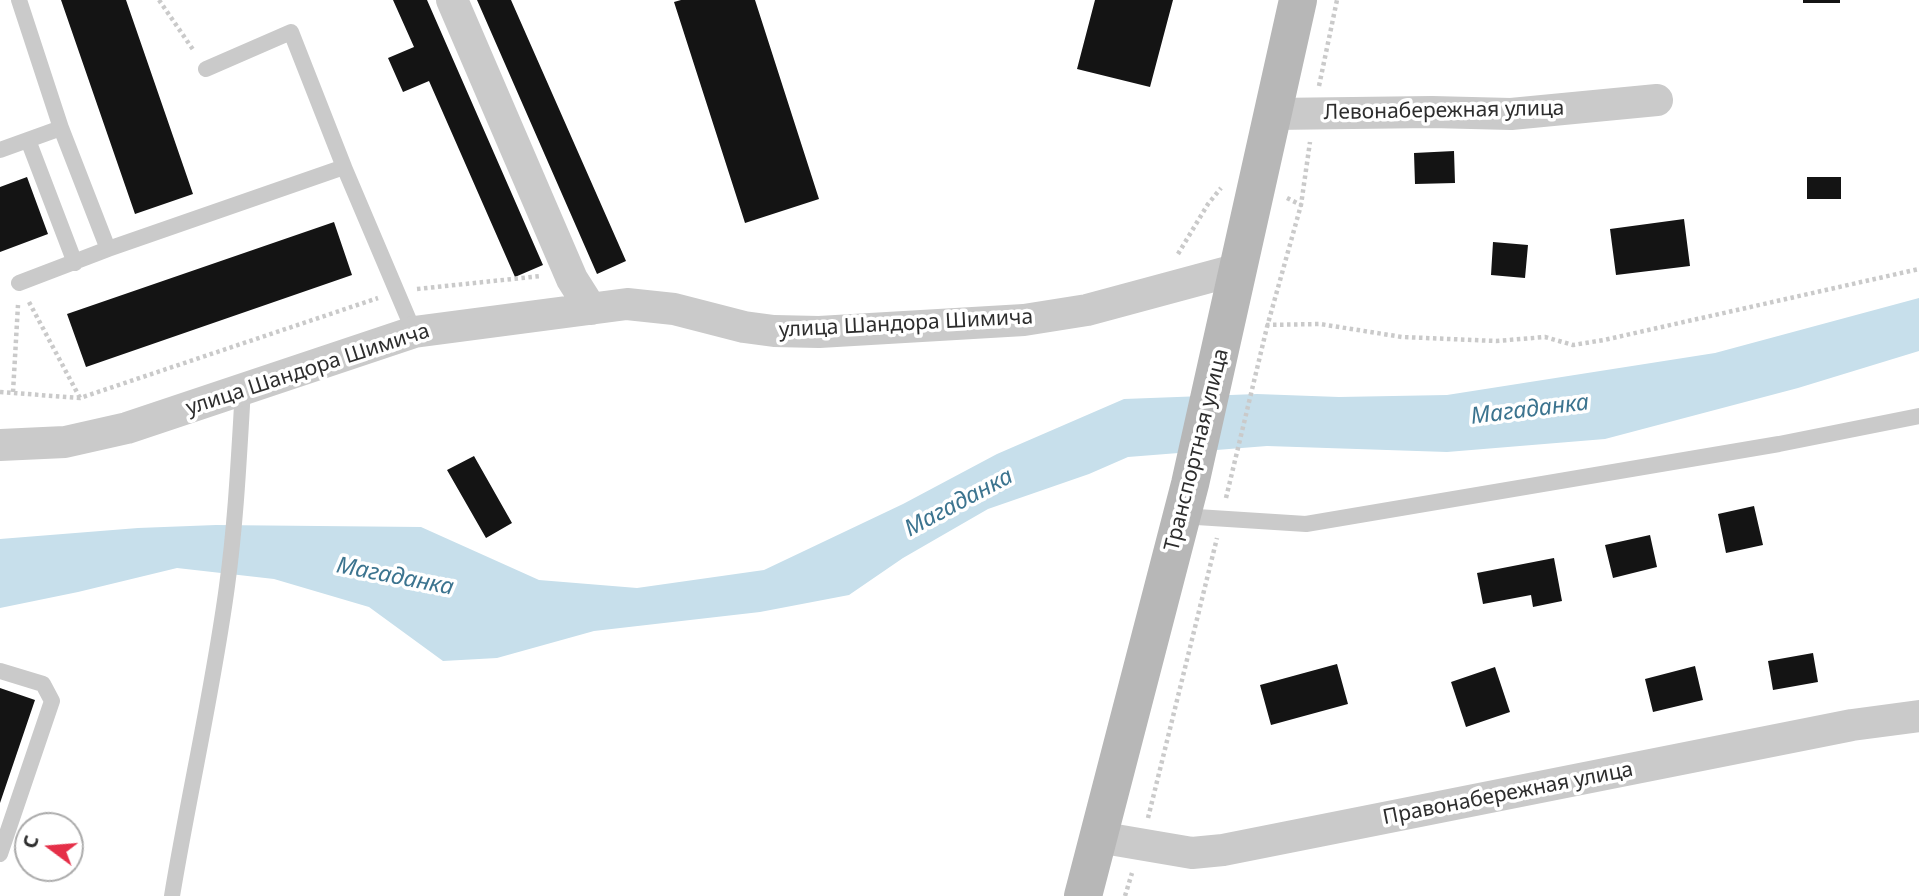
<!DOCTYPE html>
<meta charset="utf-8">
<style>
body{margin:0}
#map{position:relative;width:1919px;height:896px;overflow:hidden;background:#fff;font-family:"Noto Sans",sans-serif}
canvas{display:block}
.north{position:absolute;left:14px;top:812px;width:70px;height:70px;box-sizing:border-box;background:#fff;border:2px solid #ababab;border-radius:50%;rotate:286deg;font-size:19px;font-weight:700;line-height:28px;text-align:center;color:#2d2d2d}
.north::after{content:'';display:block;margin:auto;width:24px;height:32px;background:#e52f48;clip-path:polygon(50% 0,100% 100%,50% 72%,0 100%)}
</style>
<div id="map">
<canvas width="1919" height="896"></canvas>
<div class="north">С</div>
</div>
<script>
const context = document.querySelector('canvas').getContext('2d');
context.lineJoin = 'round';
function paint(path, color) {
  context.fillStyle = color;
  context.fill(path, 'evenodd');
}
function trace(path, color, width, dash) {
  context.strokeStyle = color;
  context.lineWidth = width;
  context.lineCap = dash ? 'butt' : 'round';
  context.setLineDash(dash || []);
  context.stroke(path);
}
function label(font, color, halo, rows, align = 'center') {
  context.font = font + ' "Noto Sans",sans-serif';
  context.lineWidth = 7;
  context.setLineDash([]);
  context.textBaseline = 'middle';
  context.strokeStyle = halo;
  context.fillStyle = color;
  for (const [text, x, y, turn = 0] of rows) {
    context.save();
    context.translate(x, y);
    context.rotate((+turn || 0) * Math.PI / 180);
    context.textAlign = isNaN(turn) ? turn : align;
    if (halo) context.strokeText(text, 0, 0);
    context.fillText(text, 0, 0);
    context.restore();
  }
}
paint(new Path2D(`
 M1919 298V351L1798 388 1605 439 1447 452 1267 446 1128 457 1089 474 988 509 903 558 849 595 760 612 594 631 497 658 443 661 369 607 274 579 177 568 78 592 0 608V539L138 528 216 525 421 527 539 580 637 588 764 570 903 504 997 454 1124 399 1257 394 1339 397 1447 395 1715 353Z`), '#c7dfeb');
paint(new Path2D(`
 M61 0H126L193 194 135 214Z
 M393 0H427L543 265 515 277 429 81 403 92 388 58 414 47Z
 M477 0H511L626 261 597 274Z
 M681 0H755L819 199 745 223 674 2Z
 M1095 0H1173L1150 87 1077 69Z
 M1803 0H1840V3H1803Z
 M1454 151 1455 183 1415 184 1414 153Z
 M27 177 48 234 0 252V187Z
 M1807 177H1841V199H1807Z
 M1684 219 1690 266 1616 275 1610 229Z
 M334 222 352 275 86 367 67 314Z
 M1493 242 1528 245 1525 278 1491 275Z
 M474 456 512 523 486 538 447 470Z
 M1754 506 1763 545 1726 553 1718 514Z
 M1650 535 1657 567 1613 578 1605 545Z
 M1554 558 1562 601 1533 607 1531 595 1483 604 1477 573Z
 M1813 653 1818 682 1773 690 1768 661Z
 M1337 664 1348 704 1271 725 1260 685Z
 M1695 666 1703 700 1653 712 1645 679Z
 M1495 667 1510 712 1466 727 1451 682Z
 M0 688 35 700 0 803Z`), '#141414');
trace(new Path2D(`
 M159 0 194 51
 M1319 86 1337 0
 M1287 198 1301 205 1310 142
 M1178 254 1208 204 1221 188
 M417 289 541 276
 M29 302 80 398
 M1266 325 1320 324 1402 337 1496 341 1545 337 1573 345 1604 340 1919 269
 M0 392 80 398 378 298
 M13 392 18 305
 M1226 498 1267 327 1301 205
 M1148 818 1217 538
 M1125 896 1132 873`), '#cacaca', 4.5, [3.5, 3.5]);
trace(new Path2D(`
 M19 0 61 128
 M206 69 291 32 344 167
 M28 140 75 263
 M0 150 61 128 108 249 344 167 414 332
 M19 283 108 249
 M1181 516 1306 524 1779 444 1919 416
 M0 671 43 684 52 701 0 854
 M172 896C189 793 213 690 227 586 236 521 239 455 243 389`), '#cacaca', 16);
trace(new Path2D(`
 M452 0 572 279 591 309
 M1273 114 1432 112 1511 114 1657 100
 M0 445 65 442 127 428 414 332 627 304 674 309 744 327 774 331 819 332 1024 320 1087 310 1239 269
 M1098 837 1192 853 1223 850 1852 725 1919 716`), '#cacaca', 32);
trace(new Path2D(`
 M1083 896 1190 484 1298 0`), '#b7b7b7', 38);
label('21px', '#2d2d2d', '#fff', [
 ["Левонабережная улица",1444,111,-1],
 ["улица Шандора Шимича",906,324,-3],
 ["улица Шандора Шимича",308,370,-18],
 ["Транспортная улица",1197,450,-76],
 ["Правонабережная улица",1508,794,-11]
]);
label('italic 23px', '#3c748f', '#fff', [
 ["Магаданка",1530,410,-7],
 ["Магаданка",959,503,-28],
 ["Магаданка",395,577,11]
]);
</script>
